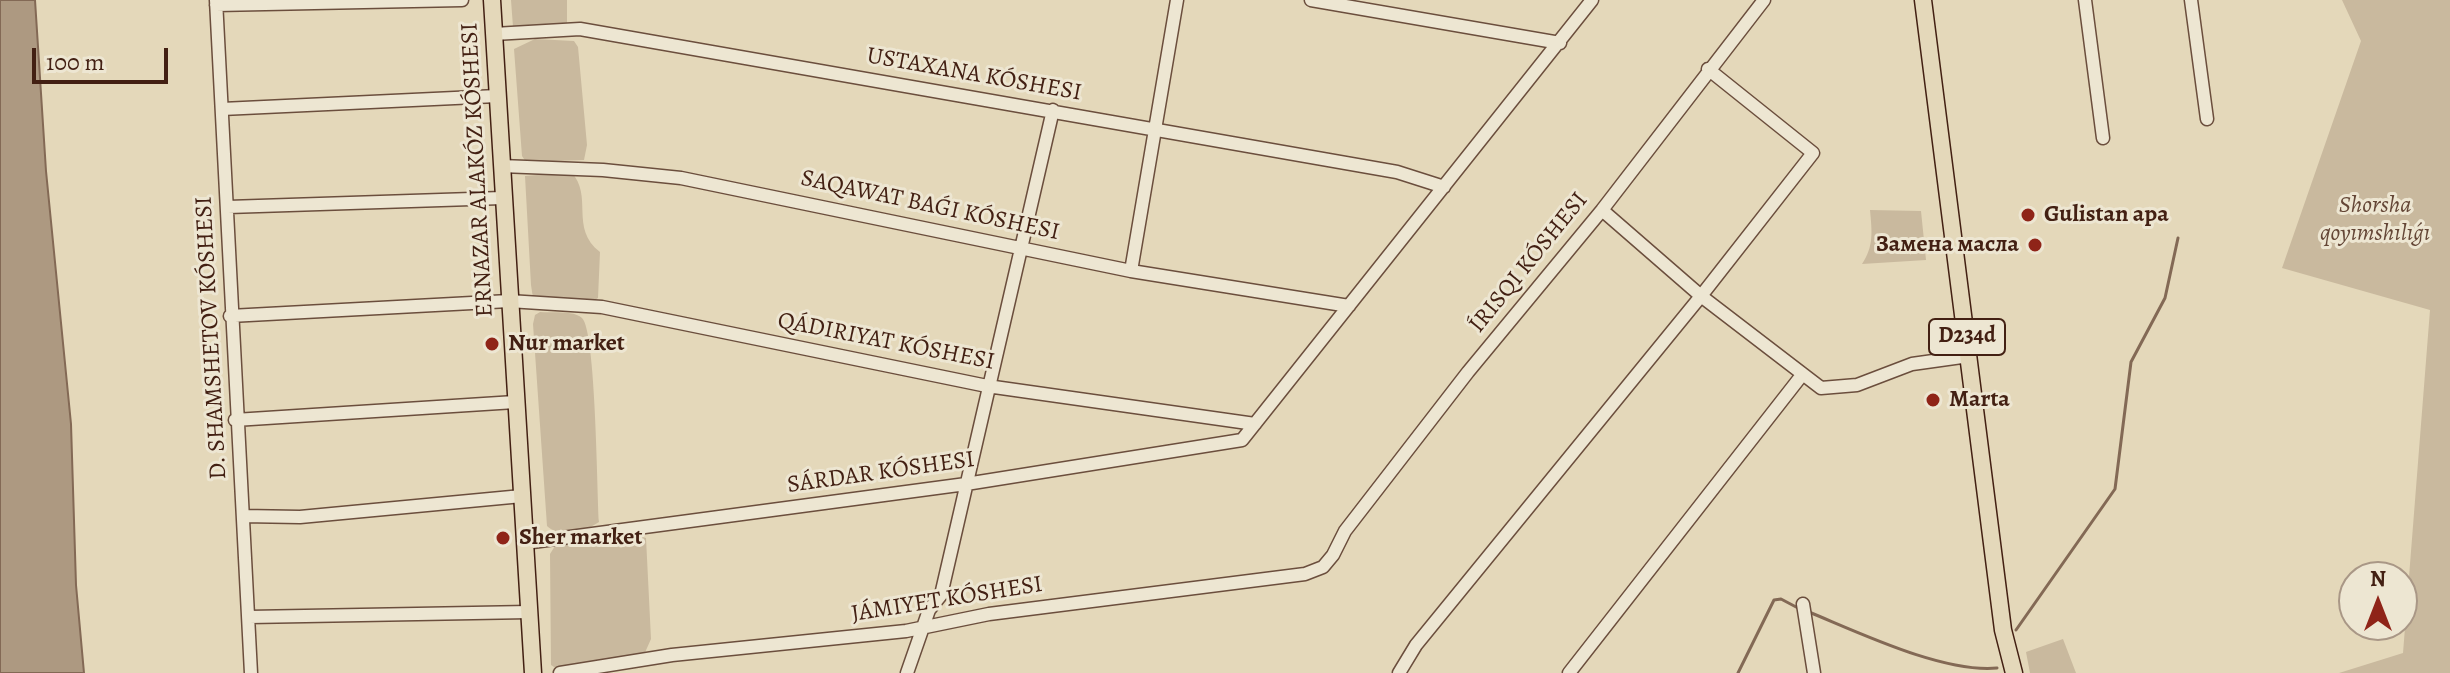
<!DOCTYPE html>
<meta charset="utf-8">
<style>
body{margin:0}
#map{position:relative;width:2450px;height:673px;overflow:hidden;background:#e4d8ba;font-family:Alegreya,serif}
canvas{display:block}
.north{position:absolute;left:2338px;top:561px;width:80px;height:80px;box-sizing:border-box;background:#ede6d2;border:2px solid #a99786;border-radius:50%;rotate:0deg;font-size:22px;font-weight:700;line-height:32px;text-align:center;color:#432013}
.north::after{content:'';display:block;margin:auto;width:28px;height:36px;background:#8f2418;clip-path:polygon(50% 0,100% 100%,50% 72%,0 100%)}
.scale{position:absolute;left:32px;top:48px;width:136px;height:36px;box-sizing:border-box;border:4px solid #432013;border-top:0;padding-left:10px;font-size:24px;line-height:28px;white-space:nowrap;color:#432013;-webkit-text-stroke:6px #ede6d2;paint-order:stroke}
</style>
<div id="map">
<canvas width="2450" height="673"></canvas>
<div class="north">N</div>
<div class="scale">100 m</div>
</div>
<script>
const context = document.querySelector('canvas').getContext('2d');
context.lineJoin = 'round';
function paint(path, color) {
  context.fillStyle = color;
  context.fill(path, 'evenodd');
}
function trace(path, color, width, dash) {
  context.strokeStyle = color;
  context.lineWidth = width;
  context.lineCap = dash ? 'butt' : 'round';
  context.setLineDash(dash || []);
  context.stroke(path);
}
function label(font, color, halo, rows, align = 'center') {
  context.font = font + ' Alegreya,serif';
  context.lineWidth = 6;
  context.setLineDash([]);
  context.textBaseline = 'middle';
  context.strokeStyle = halo;
  context.fillStyle = color;
  for (const [text, x, y, turn = 0] of rows) {
    context.save();
    context.translate(x, y);
    context.rotate((+turn || 0) * Math.PI / 180);
    context.textAlign = isNaN(turn) ? turn : align;
    if (halo) context.strokeText(text, 0, 0);
    context.fillText(text, 0, 0);
    context.restore();
  }
}
paint(new Path2D(`
 M511 0H567V26L518 29 513 27Z
 M2342 0H2450V673H2339L2403 653 2430 310 2282 268 2361 41Z
 M535 39 574 41 578 47 587 145 584 160 526 162 522 156 514 49Z
 M571 172C594 196 569 228 600 252L598 298 592 302 533 298 531 285 525 176Z
 M1870 210 1921 211 1926 260 1862 264C1874 246 1872 232 1870 210Z
 M540 312C551 313 574 310 582 318 596 331 597 492 599 522 586 531 561 539 547 526L533 324 535 315Z
 M636 535 646 538 651 639 643 657 557 669 551 665 550 554 555 546Z
 M2063 639 2076 673H2030L2026 652Z`), '#c9b99e');
const water = new Path2D(`
 M0 0H35L46 171 71 424 76 585 84 673H0Z`);
paint(water, '#ad9981');
trace(water, '#836955', 2);
trace(new Path2D(`
 M1809 612C1860 633 1943 673 1997 668
 M2016 630 2115 489 2131 362 2165 298 2178 238
 M1738 673 1774 600 1781 599 1798 608`), '#836955', 3);
const minor = new Path2D(`
 M216 0 251 673
 M1311 0 1560 43
 M2085 0 2103 138
 M2191 0 2207 119
 M216 5 462 0
 M494 34 580 29 1397 172 1444 187
 M222 109 497 96
 M501 166 603 170 681 178 1131 271 1349 306
 M228 207 502 198
 M1602 210 1701 296 1821 388 1857 385 1912 364 1969 356
 M1131 271 1177 0
 M230 316 509 301 602 307 987 386 1255 424
 M235 420 515 402
 M243 516 300 517 522 496
 M525 543 966 484 1242 440 1592 0
 M1803 604 1814 673
 M249 617 529 612
 M560 673 672 655 906 631 989 614 1305 574 1323 567 1333 555 1345 531 1468 372 1602 210 1764 0
 M907 673 929 610 941 595 1053 110
 M1399 673 1416 645 1701 296 1813 153 1708 69
 M1569 673 1802 375`);
const major = new Path2D(`
 M492 0 533 673
 M1923 0 2003 630 2014 673`);
trace(minor, '#6b4e3d', 15);
trace(major, '#432013', 19);
trace(minor, '#ede6d2', 12);
trace(major, '#e4d8ba', 16);
for (const [x, y, r, color] of [
 [2028,215,8,"#8f2418"],
 [2035,245,8,"#8f2418"],
 [492,344,8,"#8f2418"],
 [1933,400,8,"#8f2418"],
 [503,538,8,"#8f2418"]
]) {
  const dot = new Path2D();
  dot.arc(x, y, r, 0, 2 * Math.PI);
  context.fillStyle = color;
  context.fill(dot);
  trace(dot, '#ede6d2', 3);
}
for (const [x, y, w] of [
 [1967,337,76]
]) {
  const box = new Path2D();
  box.roundRect(x - w / 2, y - 18, w, 36, 6);
  context.fillStyle = '#ede6d2';
  context.fill(box);
  trace(box, '#432013', 2);
}
label('bold 22px', '#432013', null, [
 ["D234d",1967,337]
]);
label('24px', '#432013', '#ede6d2', [
 ["USTAXANA KÓSHESI",974,75,10],
 ["ERNAZAR ALAKÓZ KÓSHESI",478,170,-93],
 ["SAQAWAT BAǴI KÓSHESI",930,206,12],
 ["ÍRISQI KÓSHESI",1529,263,-51],
 ["D. SHAMSHETOV KÓSHESI",212,338,-93],
 ["QÁDIRIYAT KÓSHESI",886,342,11],
 ["SÁRDAR KÓSHESI",881,473,-8],
 ["JÁMIYET KÓSHESI",947,600,-9]
]);
label('italic 24px', '#644636', '#ede6d2', [
 ["Shorsha",2375,206],
 ["qoyımshılıǵı",2375,234]
]);
label('bold 24px', '#432013', '#ede6d2', [
 ["Gulistan apa",2044,215],
 ["Замена масла",2019,245,"right"],
 ["Nur market",508,344],
 ["Marta",1949,400],
 ["Sher market",519,538]
], 'left');
</script>
